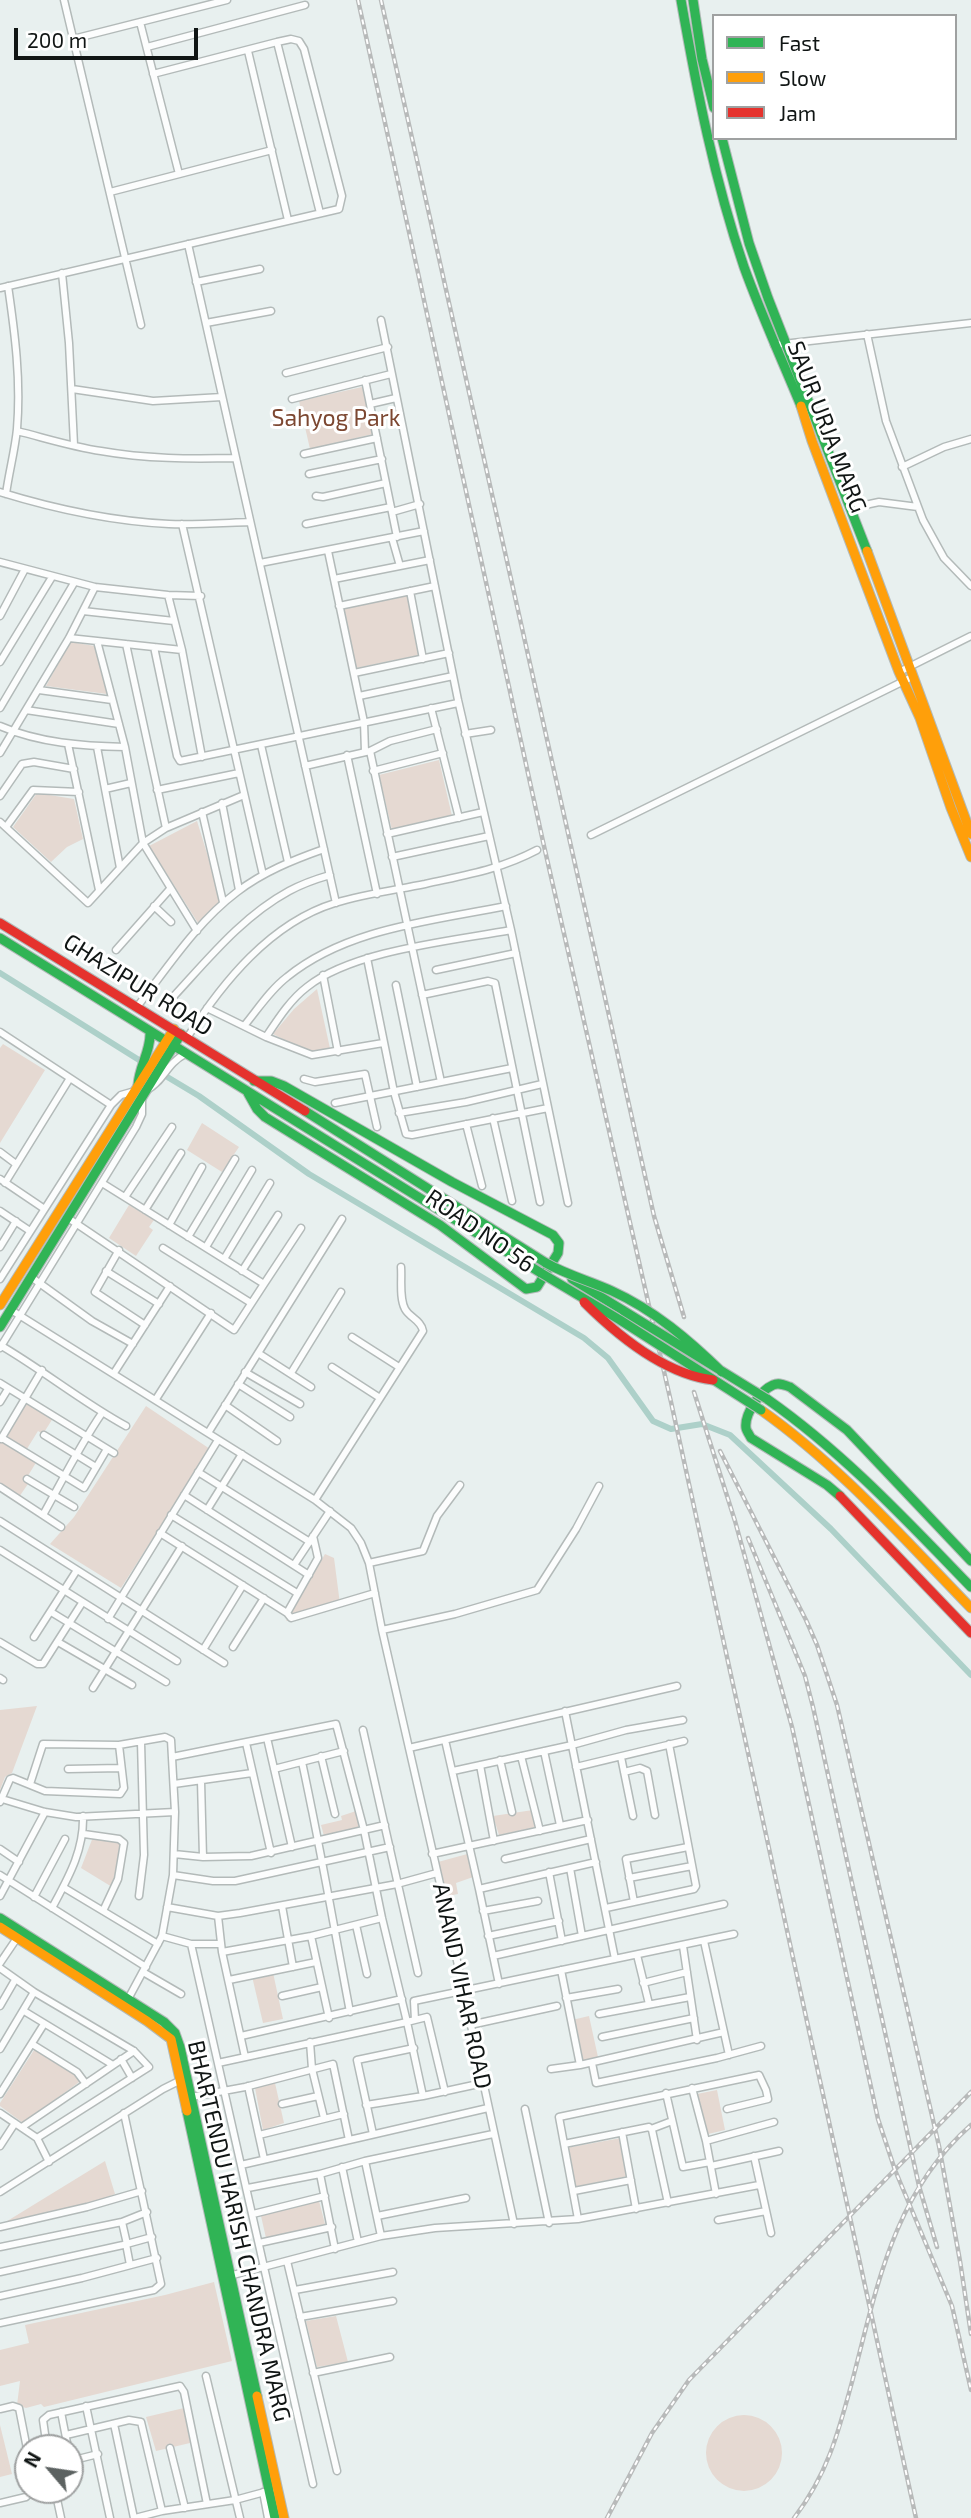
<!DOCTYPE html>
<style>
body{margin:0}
#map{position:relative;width:971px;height:2518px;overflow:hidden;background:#e8f0ef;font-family:"Exo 2",sans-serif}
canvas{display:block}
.legend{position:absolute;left:712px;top:14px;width:245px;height:126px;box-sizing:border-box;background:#fff;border:2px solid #9fa1a1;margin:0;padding:9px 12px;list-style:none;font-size:21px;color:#101514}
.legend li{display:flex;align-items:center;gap:14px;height:35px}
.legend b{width:35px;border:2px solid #9fa1a1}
.north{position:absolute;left:14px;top:2434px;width:70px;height:70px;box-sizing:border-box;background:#fff;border:2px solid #9fa1a1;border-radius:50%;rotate:299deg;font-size:19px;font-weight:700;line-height:28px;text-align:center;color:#101514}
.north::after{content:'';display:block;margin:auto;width:24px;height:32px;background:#5c6261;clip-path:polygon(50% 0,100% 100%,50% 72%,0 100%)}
.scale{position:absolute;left:14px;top:28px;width:184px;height:32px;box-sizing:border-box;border:4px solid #101514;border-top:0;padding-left:9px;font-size:21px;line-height:24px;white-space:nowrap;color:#101514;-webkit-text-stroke:5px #fff;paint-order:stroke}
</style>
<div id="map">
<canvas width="971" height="2518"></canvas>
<ul class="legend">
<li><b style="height:9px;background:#30b455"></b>Fast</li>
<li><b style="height:9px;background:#ff9f0a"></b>Slow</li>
<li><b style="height:9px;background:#e5322d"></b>Jam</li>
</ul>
<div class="north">N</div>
<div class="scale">200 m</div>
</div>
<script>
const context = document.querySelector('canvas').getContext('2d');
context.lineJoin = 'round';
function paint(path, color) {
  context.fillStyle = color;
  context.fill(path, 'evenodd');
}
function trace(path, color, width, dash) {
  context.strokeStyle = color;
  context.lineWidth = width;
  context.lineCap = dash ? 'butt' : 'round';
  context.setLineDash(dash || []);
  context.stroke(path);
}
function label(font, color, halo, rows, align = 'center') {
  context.font = font + ' "Exo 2",sans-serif';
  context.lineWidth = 6;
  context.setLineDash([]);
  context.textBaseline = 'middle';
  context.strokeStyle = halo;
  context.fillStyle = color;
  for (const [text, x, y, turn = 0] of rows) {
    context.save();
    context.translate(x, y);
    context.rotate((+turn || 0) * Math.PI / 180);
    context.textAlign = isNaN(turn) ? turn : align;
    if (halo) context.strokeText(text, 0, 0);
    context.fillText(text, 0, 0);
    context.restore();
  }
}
paint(new Path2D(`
 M362 387 373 434 310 449 299 401Z
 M407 595 419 655 356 668 344 608Z
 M70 642 95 646 107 694 46 686Z
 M439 760 452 816 392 830 379 775Z
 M37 793 74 799 83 839 67 847 51 862 13 827Z
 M197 821 222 902 198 923 149 846Z
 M317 989 331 1053 315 1056 273 1034 294 1009Z
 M3 1044 45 1070 0 1143V1048Z
 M202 1123 239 1147 222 1172 187 1150Z
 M129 1205 154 1220 149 1227 153 1230 136 1256 109 1238Z
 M28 1398 55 1415 43 1434 38 1431 25 1452 37 1461 26 1479 30 1481 19 1497 0 1485V1443Z
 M146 1406 210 1449 121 1588 50 1544 74 1517Z
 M325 1554 334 1558 340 1604 286 1621Z
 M37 1706 12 1773 5 1777 0 1790V1710Z
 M533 1810 536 1827 499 1835 493 1816Z
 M356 1811 359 1828 324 1836 321 1825 342 1820 341 1816Z
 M93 1837 124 1841 117 1890 81 1868Z
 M471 1853 476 1876 456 1883 458 1894 448 1896 438 1862Z
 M272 1968 283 2019 263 2023 251 1972Z
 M589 2016 598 2057 581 2061 572 2020Z
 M36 2047 74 2071 82 2080 23 2123 0 2106V2103Z
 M275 2083 284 2123 263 2130 255 2088Z
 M717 2090 725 2130 704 2135 697 2094Z
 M621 2138 628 2176 574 2187 566 2148Z
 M105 2161 115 2194 83 2207 4 2223Z
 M319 2201 325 2224 266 2238 261 2216Z
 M214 2282 232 2361 44 2407 41 2404 26 2408 17 2405 20 2381 0 2386V2350L29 2343 25 2325 165 2295Z
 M336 2316 348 2362 317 2367 306 2321Z
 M184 2408 190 2443 156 2451 146 2417Z
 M706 2453a38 38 0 1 1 76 0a38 38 0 1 1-76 0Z
 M0 2425 12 2474 0 2477Z`), '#e5d9d2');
trace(new Path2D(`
 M0 973 147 1065
 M159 1072 199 1096 309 1174 584 1338 608 1358 653 1421 671 1429 702 1424 730 1435 831 1529 971 1675`), '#add0c9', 6);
const street = new Path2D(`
 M64 0 141 325
 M140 22 179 174
 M73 39 227 0
 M277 42 320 213
 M147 47 305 5
 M248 51 288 220
 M110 192 272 150
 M188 244 336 903
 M62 273 69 343 74 445
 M196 282 260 269
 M0 288 339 209 342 196 304 49 299 41 291 39 277 42 153 74
 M381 320 458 700 511 930 568 1203
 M206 323 271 311
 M867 334 886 421 923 520 944 558 971 586
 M774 345 971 323
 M286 373 388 347
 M365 380 397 537
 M72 389 153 401 222 397
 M292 399 391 374
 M370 404 396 398
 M17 431C45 438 73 447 101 451 146 459 190 459 236 458
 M304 454 377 438
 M902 467 944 447 971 439
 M309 474 382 459
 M0 492C55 509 112 521 169 524 196 525 223 523 250 522
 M6 494C9 472 15 450 17 429 21 380 15 334 8 286
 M316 496 323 497 386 483
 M851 508 879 502 918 507
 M392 512 420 504
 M182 524 263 875
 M306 524 391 507
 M392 538 400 566
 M328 551 364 722 365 752
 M0 562 95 587 168 595 201 596
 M260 563 424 531
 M334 579 430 560
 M410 591 423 659
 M168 595 182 650 202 757
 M339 606 435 586
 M83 611 174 621
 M0 616 25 569
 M69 638 182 650
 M97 641 125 747 143 843 197 931
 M126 644 166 828
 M154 647 177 756 180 761 458 703
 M0 662 52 577
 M899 672 971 636
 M354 673 449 653
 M39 690 112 700
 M359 696 453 676
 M0 708 74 583
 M431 708 459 818
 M26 710 119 724
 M0 726C39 743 83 746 125 747
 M465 734 491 730
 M68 744 99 890
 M261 745 288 862
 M97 747 120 868
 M370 751 441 1082
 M0 753 69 638 95 587
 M347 755 377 894
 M305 766 370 751 390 741 437 729
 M373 771 443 753
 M105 789 131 783
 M157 790 239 773
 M0 796 22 764 34 762 74 769
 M222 803 239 890
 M202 812 223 902
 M0 822 88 903 143 843 166 828 244 795
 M6 827 33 790 79 792
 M387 834 483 812
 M591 835 912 677
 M392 857 489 836
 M154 906 171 922
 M116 950 170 889
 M367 958 394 1092 406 1134 412 1135 548 1108
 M436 970 516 953
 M323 975 338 1052
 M396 985 417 1087
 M422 995 488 981 495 983 540 1202
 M174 996C209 958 243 916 289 891 302 884 316 879 330 875
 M137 1007C168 967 197 922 237 892 263 872 293 860 324 849
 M207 1008 266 1037 312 1055 383 1043
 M244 1026C258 1009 270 990 287 977 347 928 432 921 506 906
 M0 1032 111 1105
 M266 1037C278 1019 290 1000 307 987 354 950 452 941 511 930
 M187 1038C222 983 270 923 335 903 364 894 395 890 425 884 465 875 499 870 537 850
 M304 1079 315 1082 365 1074 377 1127
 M147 1090C164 1081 166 1064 185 1054
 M335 1103 512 1068
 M399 1113 466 1102 542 1084
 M493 1118 512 1201
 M466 1124 482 1186
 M0 1152 16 1164
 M0 1179 43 1208
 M5 1183 70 1078
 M102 1183 264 1284 301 1228
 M125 1197 172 1127
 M145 1210 181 1153
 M0 1211 30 1231
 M68 1218 234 1330 264 1284
 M169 1225 202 1167
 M188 1237 235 1159
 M0 1247 16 1221
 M206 1247 252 1170
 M163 1248 251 1303
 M119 1250 95 1292 145 1325
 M224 1259 270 1183
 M106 1271 159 1304
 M242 1271 278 1215
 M31 1277 92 1321 133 1344
 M0 1279 111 1105 121 1095 135 1091
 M11 1310 315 1500 351 1528 361 1543 369 1563 382 1630 446 1910 514 2224
 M352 1337 399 1367
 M0 1345C43 1370 82 1402 126 1426
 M0 1348 136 1127 142 1114V1098
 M258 1353 311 1387
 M332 1367 380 1398
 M245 1372 300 1404
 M114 1373 170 1286
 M291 1373 341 1292
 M0 1383 114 1453
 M238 1384 290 1417
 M156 1399 211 1313
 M0 1402 8 1389
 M225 1405 277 1441
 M208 1433 342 1219
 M44 1435 96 1467
 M2 1438 84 1488 107 1449
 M1 1439 42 1370
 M198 1472 310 1542
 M27 1479 74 1507
 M0 1487 61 1527
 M184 1495 309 1575
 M315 1500 423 1331C421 1320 410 1318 405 1309 399 1298 402 1279 401 1267
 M207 1510 242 1454
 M43 1515C62 1481 80 1445 102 1413
 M171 1515 297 1593
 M0 1521 224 1663
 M160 1533 287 1613 291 1618 375 1593
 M0 1550 177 1661
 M369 1563 423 1551 437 1516 460 1485
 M294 1565 330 1511
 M51 1612 166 1682
 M287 1613 318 1558 313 1536
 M108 1619 218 1440
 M382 1630 455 1614 537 1590 576 1529 599 1486
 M34 1637 77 1570
 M0 1642 37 1664H43L82 1603
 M58 1642 132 1685
 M233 1647 264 1598
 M203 1650 243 1585
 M0 1678 3 1680
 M93 1688 182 1546
 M565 1711 615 1959
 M363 1730 418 1973
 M267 1738 292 1847
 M445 1740 479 1889
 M246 1743 271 1853
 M409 1748 677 1686
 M544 1751 560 1825
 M321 1756 335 1814
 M521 1756 540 1831
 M172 1757 336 1724 364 1830 382 1918 407 2022 427 2017 445 2092
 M621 1757 633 1816
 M500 1760 512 1812
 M302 1762C320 1845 334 1928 350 2012
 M480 1765 494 1841
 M576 1767 684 1741
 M68 1769 121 1768
 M274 1769 344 1751
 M453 1771 572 1745 626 1730 683 1720
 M624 1772 640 1768 647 1771 655 1815
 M201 1781 203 1857
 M30 1784 43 1744 119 1745 165 1737 171 1740 175 1812 173 1875 162 1936 127 2001
 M174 1784 252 1773
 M2 1799 45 1812 76 1817 175 1812
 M0 1802 10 1779 13 1778 45 1791 120 1794 124 1788 119 1745
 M84 1834 119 1839 124 1843 118 1879 103 1911
 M0 1849 19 1862
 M174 1854 203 1857 251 1856 385 1825
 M432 1854 588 1820
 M505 1859 591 1839
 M570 1868 582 1936
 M549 1872 562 1941
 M0 1875 146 1967
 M173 1875 213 1881H235L390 1847
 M629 1878 692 1866
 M63 1887 158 1944
 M0 1896 45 1812
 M139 1896 144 1855 141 1742
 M34 1897 65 1839
 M634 1902 626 1859 688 1847
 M282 1906 293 1967
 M167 1907 218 1916 240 1913 397 1884 437 1873
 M52 1908C68 1878 84 1851 83 1816
 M606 1908 694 1889 696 1886 669 1744
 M483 1911 538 1901
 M218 1916 222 1952 245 2057
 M356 1925 367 1974
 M162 1936 191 1944H221
 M311 1936 329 2018
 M488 1936 559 1921
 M704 1941 729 2055
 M191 1944 313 2484
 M683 1946 697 2040
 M222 1952 311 1936 382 1918
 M637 1955 649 2004
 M493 1956 724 1904
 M0 1963 17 1938
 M0 1968 34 1992 134 2051 149 2067 37 2138
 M561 1970 580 2065
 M143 1972 181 1994
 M229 1980 316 1962
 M643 1983 687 1972
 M499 1984 479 1889 596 1862
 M282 1996 322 1987
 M566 1998 618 1989
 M0 2006 15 1980
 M24 2011 113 2065
 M599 2014 690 1997
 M415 2020 414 2001 734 1934
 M470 2025 557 2006
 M241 2036 402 1999
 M602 2037 694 2018
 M310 2042 312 2069 324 2118
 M32 2044 77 2072 86 2084
 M0 2049 34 1992
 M121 2059 132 2078
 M218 2063 407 2022 423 2096 366 2105
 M592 2063 596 2083 717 2058 761 2046
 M551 2069 580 2065 724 2032
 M248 2086 264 2159
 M692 2088 706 2141 716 2194
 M666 2093 683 2167 710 2162
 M0 2094 44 2024
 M423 2096 483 2083
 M191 2097 245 2087 333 2064 349 2140
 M282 2104 318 2096
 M525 2109 549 2223
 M727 2109 768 2099 766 2090 759 2075 559 2117 578 2219 759 2185
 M0 2113 37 2138 49 2162
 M22 2127 134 2051
 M651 2129 672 2121
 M622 2132 636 2209
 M373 2134 357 2060 414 2048
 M259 2135 344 2114
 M706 2141 774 2122
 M564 2144 649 2127 652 2130 668 2203
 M0 2146 15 2123
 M754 2156 771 2233
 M365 2161 381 2236
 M241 2165 488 2108
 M711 2166 779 2151
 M342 2167 358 2242
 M320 2174 335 2249
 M248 2188 320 2174 365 2161 493 2134
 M574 2191 631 2180
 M0 2192 163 2089 181 2080
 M253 2214 325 2196
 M377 2216 466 2198
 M718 2220 766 2211
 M122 2222 127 2244
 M0 2227 87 2207 142 2191
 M259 2243 332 2227
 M126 2244 130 2265
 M0 2247 122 2222 147 2212
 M287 2261 337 2471
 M0 2272 123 2245 152 2237
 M229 2276 381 2236 435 2228 578 2219
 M295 2290 393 2272
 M0 2296 82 2278 157 2258
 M300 2317 393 2301
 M0 2323 154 2290 161 2284 124 2113
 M313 2373 390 2357
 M206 2376 240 2518
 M86 2406 110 2518
 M0 2409 13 2406 19 2408 28 2454
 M61 2412 68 2448
 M114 2424 134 2518
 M66 2435 129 2420 141 2422 162 2511
 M47 2448 43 2420 49 2415 180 2386 184 2392 207 2504
 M170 2448 185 2508
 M70 2461 98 2454
 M55 2490 61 2518
 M263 2492 268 2518
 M0 2503 26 2497 33 2490
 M135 2518 162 2511 235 2500 272 2490`);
const fast = new Path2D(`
 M681 0C697 91 714 179 744 267 761 314 782 360 801 406
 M693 0 702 59 714 108
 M722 138 749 243 768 298 867 551
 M0 938 541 1273
 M138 1085C139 1066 151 1051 150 1032
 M248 1093 257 1109 265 1117 440 1225 526 1289 537 1287 558 1253 559 1243 553 1235 452 1182 284 1086 271 1081H254
 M305 1111 546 1263
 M572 1279 624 1311
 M0 1327 181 1034
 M767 1399C844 1453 906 1520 971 1587
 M840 1496 827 1485 751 1438C750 1436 746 1430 746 1428 744 1414 761 1390 773 1385 779 1382 784 1385 790 1387L847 1430 971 1561
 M0 1918 164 2022 175 2033 180 2047 257 2396
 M187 2111 275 2518`);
const slow = new Path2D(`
 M801 406 812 441 899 672 920 718 951 808 971 857
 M867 551 971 834
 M0 1305 174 1029
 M761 1410C840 1466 904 1539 971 1608
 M0 1927 147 2021 171 2039 187 2111
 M257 2396 284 2518`);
const jam = new Path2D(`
 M0 923 305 1111
 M840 1496 971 1633`);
trace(street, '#b3bab9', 9);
trace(fast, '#b3bab9', 11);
trace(slow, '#b3bab9', 11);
trace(jam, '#b3bab9', 11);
trace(street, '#fcfdfd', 6);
trace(fast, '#30b455', 9);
trace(slow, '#ff9f0a', 9);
trace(jam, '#e5322d', 9);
const rail = new Path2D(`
 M358 0 544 846 671 1402 916 2518
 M381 0 654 1216 684 1317
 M694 1392 735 1521 792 1727 878 2119 895 2170 952 2306 971 2390
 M720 1451 806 1620 817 1645 837 1705 939 2146 960 2261 971 2334
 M748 1538 805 1676 813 1707 919 2186 937 2247
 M607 2518 652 2433 689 2380 971 2092
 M794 2518C827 2475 838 2434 852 2382 877 2287 893 2194 971 2125`);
trace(rail, '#b8baba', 4.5);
trace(rail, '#fff', 2, [5]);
const fastBridge = new Path2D(`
 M546 1263C567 1275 590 1281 612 1291 654 1310 689 1340 722 1372
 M541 1273 620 1320 761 1410
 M624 1311 767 1399`);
const jamBridge = new Path2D(`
 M584 1302C618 1336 664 1374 713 1380`);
trace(fastBridge, '#b3bab9', 11, []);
trace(jamBridge, '#b3bab9', 11, []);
trace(fastBridge, '#30b455', 9);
trace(jamBridge, '#e5322d', 9);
label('23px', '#7c4731', '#fff', [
 ["Sahyog Park",336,418]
]);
label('23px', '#101514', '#fff', [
 ["SAUR URJA MARG",827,427,69],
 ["GHAZIPUR ROAD",138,985,32],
 ["ROAD NO 56",480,1231,35],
 ["ANAND VIHAR ROAD",462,1986,78],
 ["BHARTENDU HARISH CHANDRA MARG",239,2231,77]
]);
</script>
